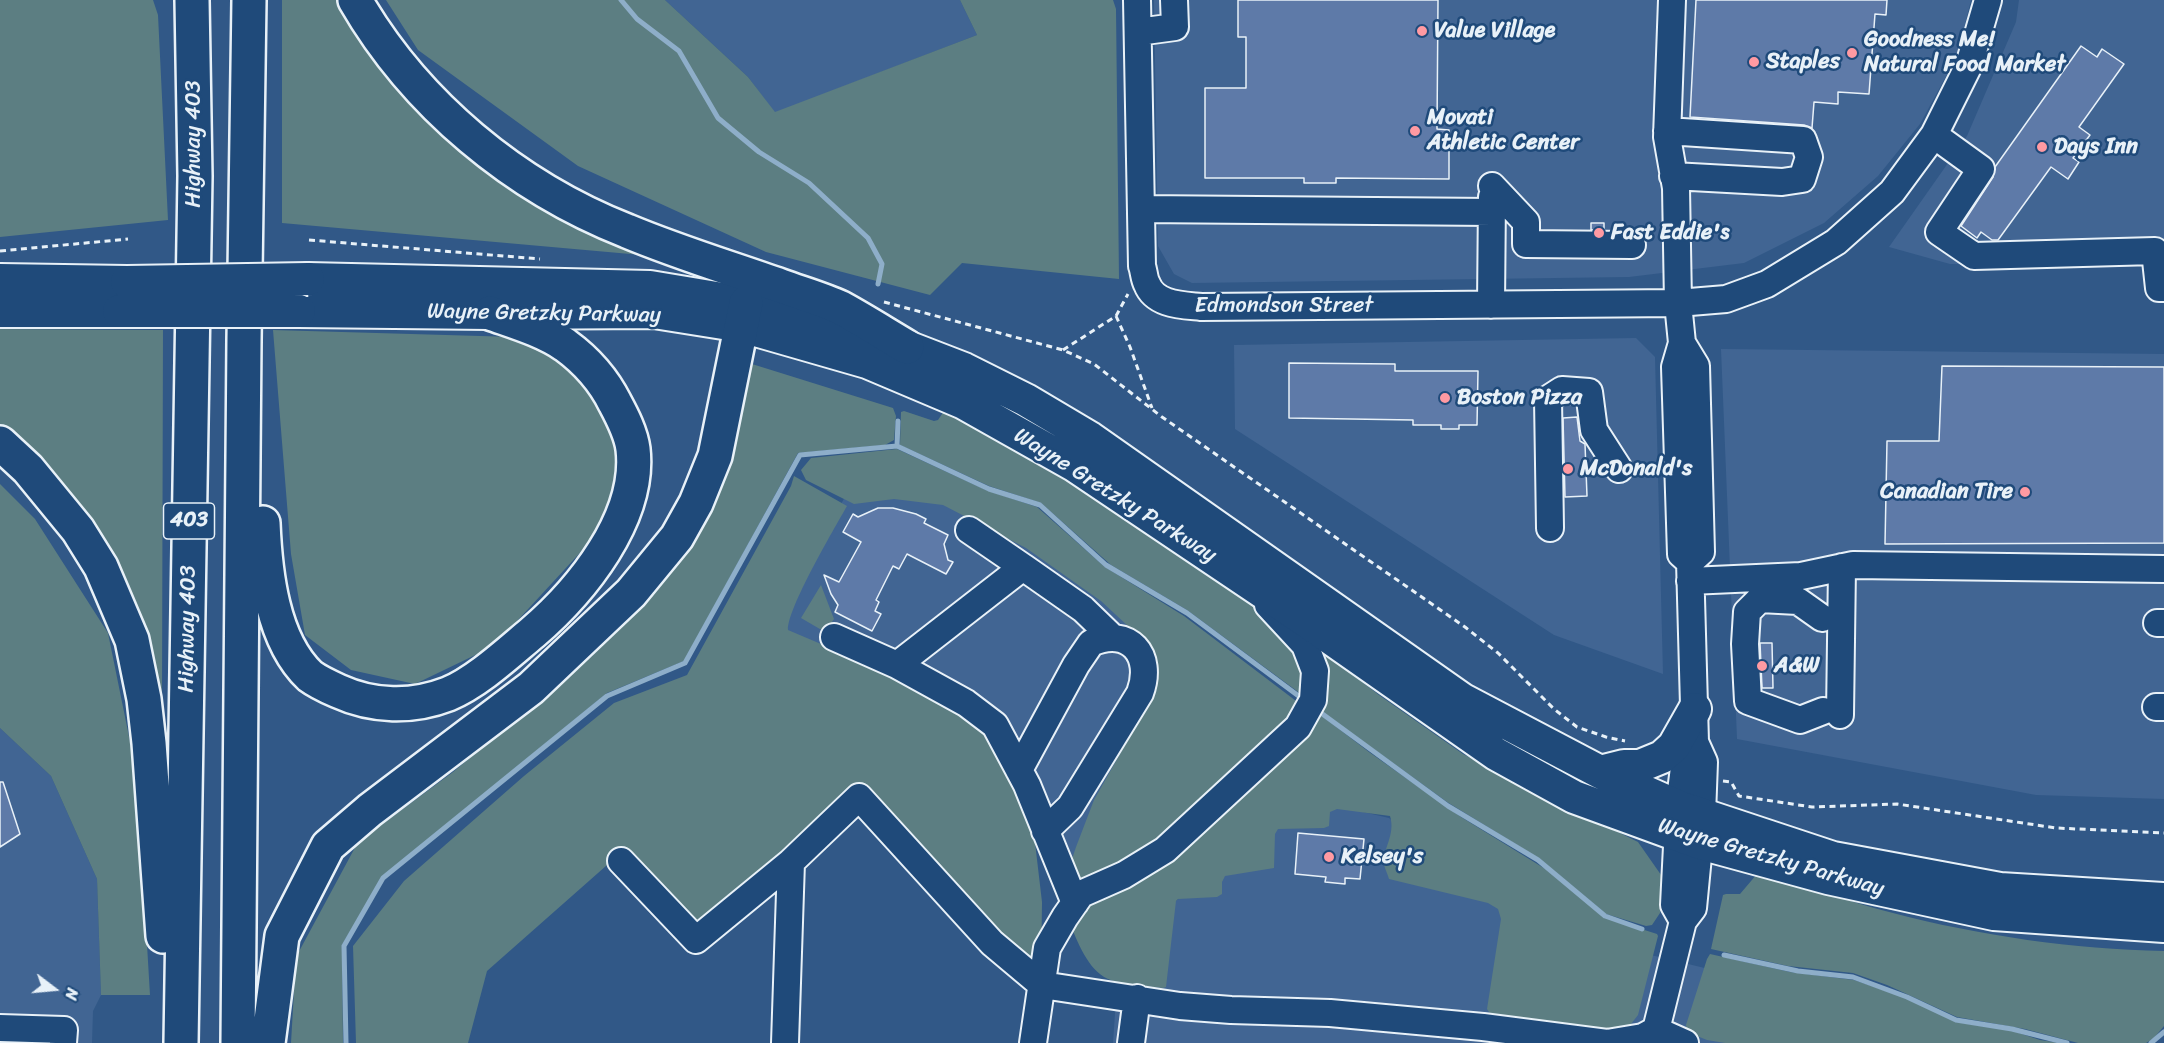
<!DOCTYPE html>
<style>
body{margin:0}
#map{position:relative;width:2164px;height:1043px;overflow:hidden;background:#315887;font-family:Sriracha,sans-serif}
canvas{display:block}
.north{position:absolute;left:24px;top:959px;width:60px;height:60px;-webkit-text-stroke:4px #1f4a7a;paint-order:stroke;rotate:106deg;font-size:16px;font-weight:700;line-height:24px;text-align:center;color:#e8f1f8}
.north::after{content:'';display:block;margin:auto;width:21px;height:27px;background:#e8f1f8;clip-path:polygon(50% 0,100% 100%,50% 72%,0 100%)}
</style>
<div id="map">
<canvas width="2164" height="1043"></canvas>
<div class="north">N</div>
</div>
<script>
const context = document.querySelector('canvas').getContext('2d');
context.lineJoin = 'round';
function paint(path, color) {
  context.fillStyle = color;
  context.fill(path, 'evenodd');
}
function trace(path, color, width, dash) {
  context.strokeStyle = color;
  context.lineWidth = width;
  context.lineCap = dash ? 'butt' : 'round';
  context.setLineDash(dash || []);
  context.stroke(path);
}
function label(font, color, halo, rows, align = 'center') {
  context.font = font + ' Sriracha,sans-serif';
  context.lineWidth = 5;
  context.setLineDash([]);
  context.textBaseline = 'middle';
  context.strokeStyle = halo;
  context.fillStyle = color;
  for (const [text, x, y, turn = 0] of rows) {
    context.save();
    context.translate(x, y);
    context.rotate((+turn || 0) * Math.PI / 180);
    context.textAlign = isNaN(turn) ? turn : align;
    if (halo) context.strokeText(text, 0, 0);
    context.fillText(text, 0, 0);
    context.restore();
  }
}
paint(new Path2D(`
 M665 0H960L977 35 775 113 748 77Z
 M1154 0H1971L1957 56 1920 124 1878 176 1824 223 1744 263 1629 277 1192 283 1174 274 1158 246Z
 M2019 0H2164V266L1950 264 1889 247 1967 136 2016 22Z
 M1636 338 1655 357 1663 674 1554 635 1235 429 1234 345Z
 M1721 349 2164 354V799L2036 795 1737 739Z
 M863 464 982 518 1181 645 1075 870 773 628Z
 M0 728 51 776 97 879 101 995 93 1011 92 1043H0Z
 M1290 795 1389 818 1519 923 2014 1043H1113L1119 954Z`), '#416593');
paint(new Path2D(`
 M0 0H153L158 15 168 220 0 237Z
 M282 0H348L453 132 541 208 664 257 282 223Z
 M386 0H665L748 77 775 112 977 35 960 0H1113L1116 9 1119 279 962 263 930 295 766 252 578 166 418 50Z
 M0 329 163 330 162 697 116 563 0 429Z
 M273 330 515 337 559 355 608 411 619 463 600 531 494 646 415 684 351 670 305 635 291 554Z
 M752 364 893 408 896 416 894 440 885 445 798 453 684 661 607 693 383 877 342 945 343 1043H291L296 957 358 842 453 772 593 655 680 556 741 373Z
 M946 408 1070 474 1256 603 1300 646 1305 697 1187 610 1111 565 1041 503 989 486 900 445 901 412 904 411 934 421 938 420Z
 M897 449 986 490 1037 507 1105 567 1184 616 1304 707 1183 830 1081 891 1070 865 1076 847 1094 800 1156 690 1158 680 1152 656 1130 628 1101 601 1026 548 943 505 894 499 854 504 806 480 801 470 811 458Z
 M794 476 847 506C834 529 787 609 788 630L894 675 984 725 1032 817 1042 902 1041 978 861 796 697 933 615 858 487 971 468 1043H356L353 946 404 881 524 776 614 703 687 675 791 486Z
 M0 484 35 519 108 633 137 776 150 995H101L97 879 51 776 0 728Z
 M821 585 834 619 825 632 801 618Z
 M1317 647 1379 695 1463 754 1638 842 1666 882 1660 913 1652 925 1646 926 1606 914 1540 859 1447 802 1317 708Z
 M1318 713 1369 752 1461 817 1547 870 1604 917 1657 934 1658 936 1638 1015 1631 1024 1619 1032 1495 1021 1487 1009 1501 919 1498 909 1488 903 1389 879C1388 875 1385 869 1384 865 1382 849 1396 835 1390 816L1337 809 1330 812 1329 826 1324 828 1278 829 1275 834 1274 868 1225 876 1222 882V894L1217 897 1178 899 1176 901 1166 987 1163 988C1148 986 1121 985 1108 979 1087 969 1078 942 1069 922L1102 887Z
 M1757 874C1803 882 1847 902 1893 913 1981 936 2073 949 2164 951V1026L2154 1038 2146 1043H2078L2025 1029 1957 1017 1887 985 1853 973 1788 966 1711 949 1723 895 1726 894H1740Z
 M1710 954 1790 972 1854 980 1906 998 1956 1022 2013 1031 2040 1040 2060 1043H1725L1707 1040 1687 1032 1686 1025 1707 959Z`), '#5c7e82');
trace(new Path2D(`
 M621 0 637 19 679 51 718 118 759 152 809 183 868 238 882 264 878 284
 M897 446 898 421
 M1317 710 1448 806 1538 860 1605 916 1642 929
 M1724 955 1798 971 1853 977 1907 997 1956 1020 2012 1029 2067 1043
 M346 1043 344 946 383 878 607 696 685 663 800 455 897 446 989 489 1040 505 1106 565 1187 613 1304 700
 M2151 1043 2164 1032`), '#8eaec9', 5);
const building = new Path2D(`
 M1238 0H1438L1437 129 1449 130V179L1336 178V183H1304V178H1205V88H1246V37H1238Z
 M1696 0H1887L1886 15 1875 14 1869 94 1838 92V104L1814 102 1812 128 1804 125 1690 117Z
 M2081 46 2097 57 2102 49 2124 64 2079 127 2090 135 2073 158 2079 162 2068 179 2051 167 1998 240H1992L1981 232 1977 238 1961 226 1993 177 1995 167Z
 M1591 223H1604V230H1591Z
 M1289 363 1395 364V371H1478L1477 425H1459V429H1441V425H1413V420L1289 418Z
 M1942 366 2164 367V543L1885 544 1887 441H1939Z
 M1577 417 1580 441 1585 444 1587 496 1565 497 1563 418Z
 M878 508H893L916 514 926 519 924 523 948 535 944 544 948 560 953 562 946 574 907 554 899 569 893 566 876 600 879 602 875 611 881 614 872 631 835 612 838 605 831 594 824 575 839 582 861 542 843 532 853 514 858 517Z
 M1760 643H1772L1773 688H1762Z
 M0 782H3L20 834 0 847Z
 M1298 833 1364 839 1360 879 1345 878V884L1325 882 1326 877 1295 874Z`);
paint(building, '#5e7aa8');
trace(building, '#e8f1f8', 1.5);
const minor = new Path2D(`
 M1137 0 1142 266C1144 271 1144 279 1147 284 1155 305 1182 305 1201 307L1678 303 1726 299 1767 284 1836 242 1892 192 1934 135 1969 65 1988 0
 M1138 32 1175 27 1174 0
 M1667 131 1803 140 1809 157 1802 179 1782 182 1673 176
 M1934 135 1981 169 1939 232 1974 256 2155 251 2159 288H2164
 M1492 186 1526 222V244L1632 245
 M1141 209 1492 212
 M1491 305 1492 197
 M1682 343 1696 366 1701 552 1690 562
 M1550 528 1548 399 1562 390 1589 392 1594 430 1619 469
 M969 530 1023 567
 M1690 581 1801 576 1853 565 2164 569
 M1822 618 1798 601 1760 599 1747 612 1745 644 1748 701 1800 720 1823 711
 M2157 623H2164
 M834 637 897 665
 M2156 707H2164
 M1840 715 1842 567
 M1019 770 1076 665 1091 643C1129 626 1154 655 1140 693L1070 807 1045 831
 M621 861 696 940 791 862
 M1075 903 1027 785 995 725 966 703 897 665 1023 567 1083 609 1112 637
 M1683 921 1674 905 1679 807 1685 760 1695 742
 M0 1028 64 1030 63 1043
 M1656 1030 1685 1043
 M785 1043 791 862 859 797 992 943 1042 985 1180 1006 1231 1010 1330 1013 1483 1027 1607 1043 1643 1037 1656 1030
 M1033 1043 1047 948 1065 917 1081 894 1124 875 1165 850 1298 727 1313 700 1315 671 1305 645 1268 605
 M1131 1043 1137 998
 M1658 1043 1656 1030 1683 921 1693 908 1702 815 1704 762 1695 742 1690 562 1681 554 1675 367 1682 343 1678 303 1676 188 1667 137 1672 0`);
const major = new Path2D(`
 M308 279 650 287 746 303 853 330 907 347 964 369 1026 400 1090 438 1463 700 1600 772 1679 807 1833 858 2000 889 2164 899
 M0 280 127 282
 M0 311H119
 M299 311 490 313 654 312 742 326 867 362 964 403 1074 465 1309 623 1496 754 1574 797 1700 843 1828 878 1994 914 2164 926
 M1600 772 1624 766H1640L1662 757 1674 746 1695 709`);
const highway = new Path2D(`
 M355 0C415 104 515 187 627 231 677 252 730 268 781 286 800 293 822 299 841 308 863 320 885 334 907 347
 M0 443 28 469 78 530 101 567 132 640 144 699 149 743 163 936
 M263 523C265 572 272 640 310 676 318 682 329 687 338 691 373 707 412 708 448 694 477 682 508 653 532 633 581 591 641 518 633 449 631 433 622 416 615 403 603 379 587 361 565 345 543 330 515 322 490 313
 M181 1043 195 176 192 0
 M238 1043 244 340 249 0
 M268 1043 282 936 328 846 370 810 531 688 631 593 677 537 696 503 715 456 746 303`);
trace(minor, '#e8f1f8', 30);
trace(major, '#e8f1f8', 36);
trace(highway, '#e8f1f8', 38);
trace(new Path2D(`
 M309 240 540 259
 M0 251 128 239
 M884 302 1063 350 1094 364 1162 417 1465 627 1498 653 1554 709 1577 727 1606 737 1625 741
 M1116 316 1130 347 1152 408
 M1063 350 1116 316 1128 294
 M1723 781 1731 782 1739 796 1812 807 1897 804 2056 828 2164 833`), '#e8f1f8', 3, [6, 4.5]);
trace(minor, '#1f4a7a', 26);
trace(major, '#1f4a7a', 32);
trace(highway, '#1f4a7a', 33);
const majorBridge = new Path2D(`
 M127 282 308 279
 M119 311H299`);
trace(majorBridge, '#e8f1f8', 36, []);
trace(majorBridge, '#1f4a7a', 32);
for (const [x, y, r, color] of [
 [1422,31,6,"#ff9aa2"],
 [1852,53,6,"#ff9aa2"],
 [1754,62,6,"#ff9aa2"],
 [1415,131,6,"#ff9aa2"],
 [2042,147,6,"#ff9aa2"],
 [1599,233,6,"#ff9aa2"],
 [1445,398,6,"#ff9aa2"],
 [1568,469,6,"#ff9aa2"],
 [2025,492,6,"#ff9aa2"],
 [1762,666,6,"#ff9aa2"],
 [1329,857,6,"#ff9aa2"]
]) {
  const dot = new Path2D();
  dot.arc(x, y, r, 0, 2 * Math.PI);
  context.fillStyle = color;
  context.fill(dot);
  trace(dot, '#1f4a7a', 2);
}
for (const [x, y, w] of [
 [189,521,51]
]) {
  const box = new Path2D();
  box.roundRect(x - w / 2, y - 18, w, 36, 4.5);
  context.fillStyle = '#1f4a7a';
  context.fill(box);
  trace(box, '#e8f1f8', 1.5);
}
label('bold 21px', '#e8f1f8', null, [
 ["403",189,521]
]);
label('bold 22px', '#e8f1f8', '#1f4a7a', [
 ["Value Village",1434,31],
 ["Goodness Me!",1864,40],
 ["Natural Food Market",1864,65],
 ["Staples",1766,62],
 ["Movati",1427,118],
 ["Athletic Center",1427,143],
 ["Days Inn",2054,147],
 ["Fast Eddie's",1611,233],
 ["Boston Pizza",1457,398],
 ["McDonald's",1580,469],
 ["Canadian Tire",2013,492,"right"],
 ["A&W",1774,666],
 ["Kelsey's",1341,857]
], 'left');
label('22px', '#e8f1f8', '#1f4a7a', [
 ["Highway 403",194,144,-90],
 ["Edmondson Street",1284,306],
 ["Wayne Gretzky Parkway",544,314,1],
 ["Wayne Gretzky Parkway",1115,496,32],
 ["Highway 403",188,629,-89],
 ["Wayne Gretzky Parkway",1771,858,16]
]);
</script>
